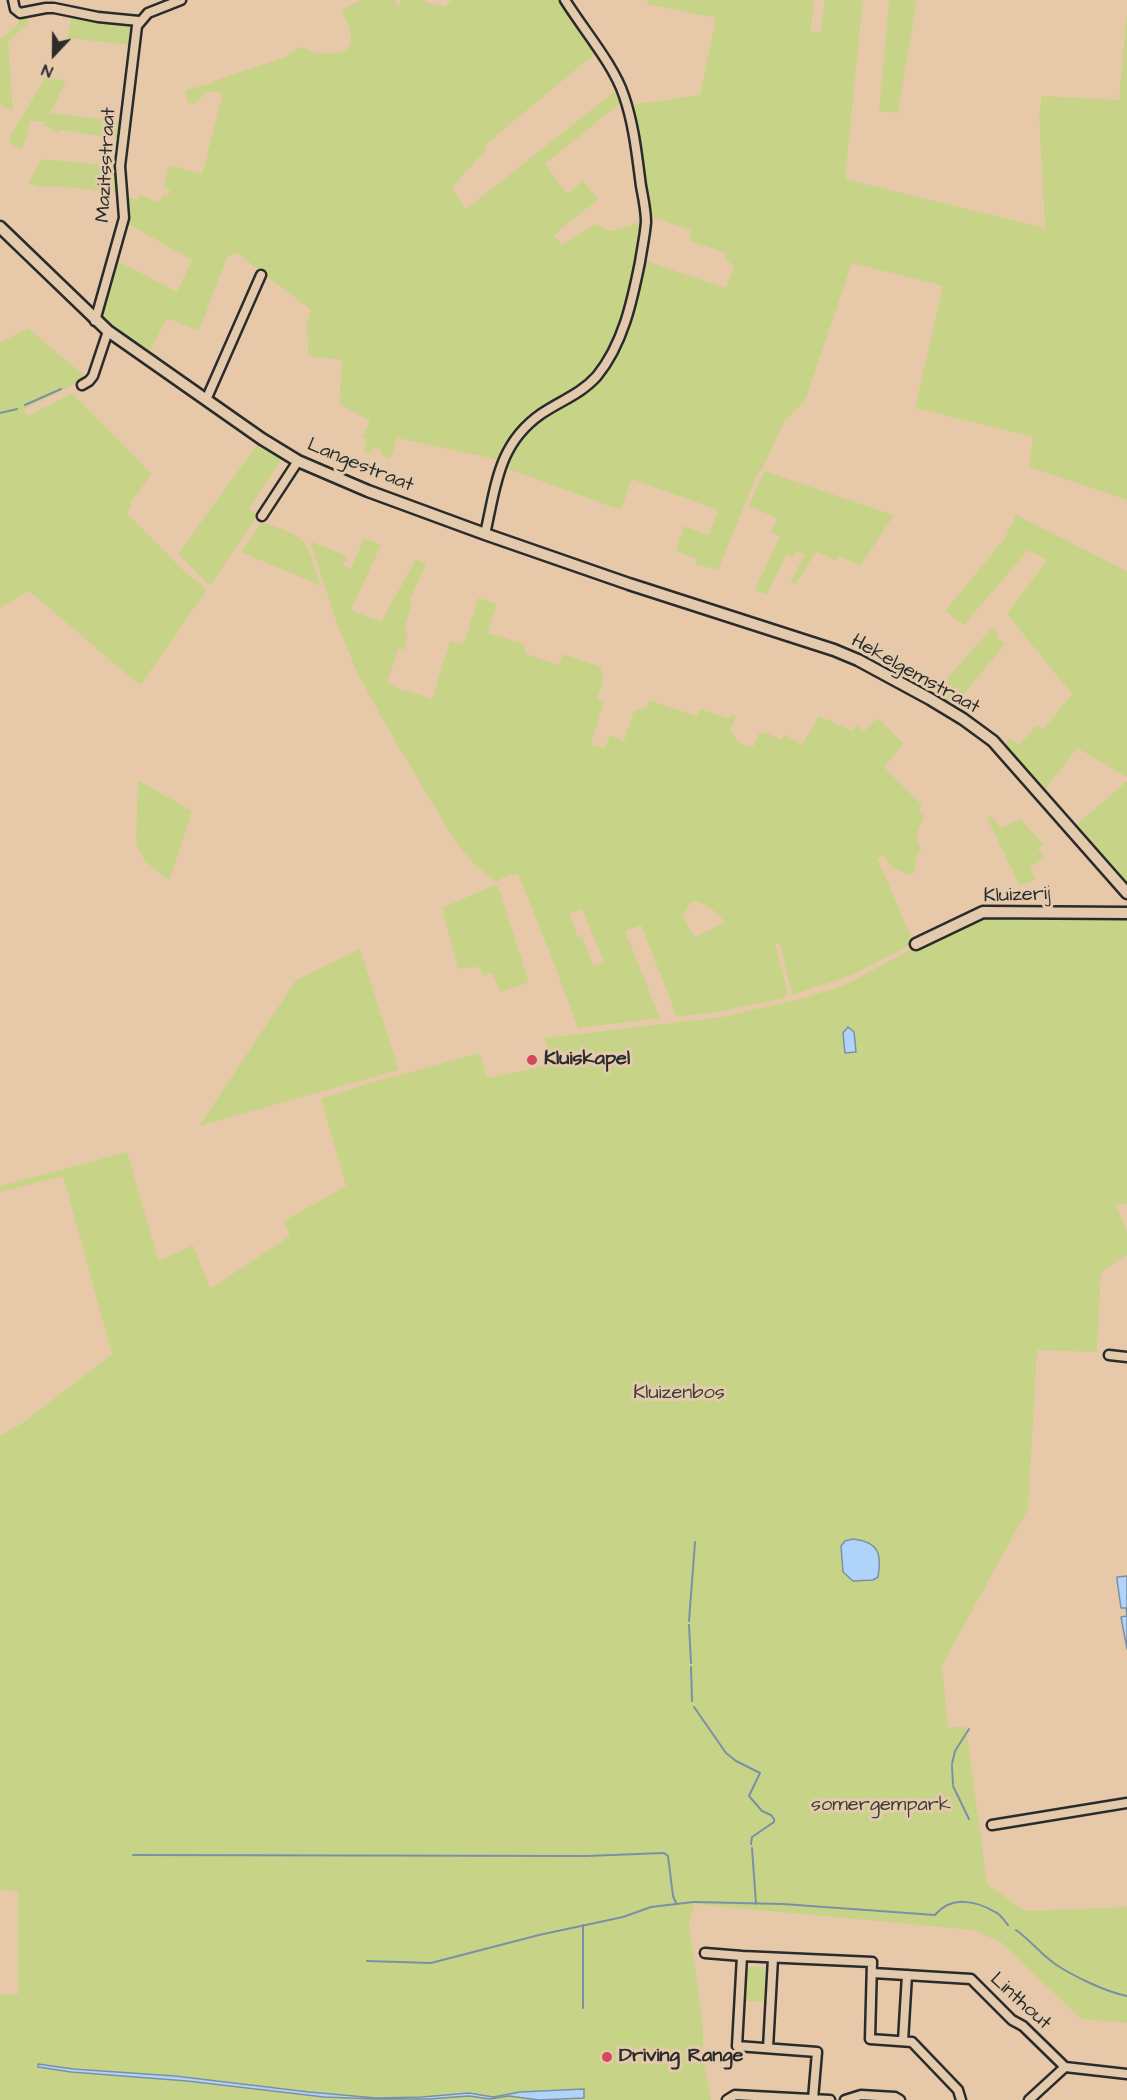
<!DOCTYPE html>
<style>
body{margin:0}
#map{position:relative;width:1127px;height:2100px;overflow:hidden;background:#e7c9aa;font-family:"Architects Daughter",sans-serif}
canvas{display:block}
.north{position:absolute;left:24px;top:24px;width:60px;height:60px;-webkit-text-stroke:4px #e4caac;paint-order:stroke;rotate:202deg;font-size:16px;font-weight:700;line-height:24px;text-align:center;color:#2b2b2b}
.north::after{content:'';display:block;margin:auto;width:21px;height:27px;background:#2b2b2b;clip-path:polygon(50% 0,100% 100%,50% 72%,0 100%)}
</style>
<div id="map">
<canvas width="1127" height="2100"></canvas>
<div class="north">N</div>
</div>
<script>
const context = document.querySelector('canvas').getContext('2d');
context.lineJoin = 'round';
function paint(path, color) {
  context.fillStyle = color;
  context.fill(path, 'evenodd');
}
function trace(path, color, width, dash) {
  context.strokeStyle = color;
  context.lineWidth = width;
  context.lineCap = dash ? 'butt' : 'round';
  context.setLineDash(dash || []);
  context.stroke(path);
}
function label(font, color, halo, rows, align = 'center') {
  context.font = font + ' "Architects Daughter",sans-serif';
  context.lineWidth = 6;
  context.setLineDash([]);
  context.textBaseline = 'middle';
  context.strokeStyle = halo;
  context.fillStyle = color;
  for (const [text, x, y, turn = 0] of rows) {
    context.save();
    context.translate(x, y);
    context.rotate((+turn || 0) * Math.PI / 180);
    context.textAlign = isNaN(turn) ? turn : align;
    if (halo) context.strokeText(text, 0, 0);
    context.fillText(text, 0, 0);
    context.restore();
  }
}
paint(new Path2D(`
 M361 0H395L397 6 401 4 400 0H425V2L445 7 451 0H561L597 52 485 145 487 148 452 188 466 209 619 88 624 100 545 164 567 194 583 181 598 199 554 235 562 245 596 224 611 231 644 221 631 298 608 356 584 386 549 405 500 460 397 438 391 458 388 459 383 456 379 448 376 447 368 454 364 452 367 439 363 437 370 421 339 404 342 360 308 356 307 322 311 310 237 253 227 257 199 331 167 318 148 355 104 323 102 319 118 261 177 292 192 260 128 224 130 218 128 197 137 200 140 195 159 202 163 196 168 197 170 190 164 187 169 165 202 174 223 94C201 87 207 97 193 104L188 103 185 90 214 83V81L289 56 288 53 302 47C305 48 307 50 310 51 314 54 323 52 329 53 362 54 351 29 341 10Z
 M647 0H814L811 32 820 33 825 0H863L845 179 1045 228 1039 114 1042 96 1119 100 1127 12V500L1029 467 1033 437 915 408 943 286 852 263 805 401 785 421 761 471 759 470 718 570 695 564 697 559 676 551 684 526 709 535 718 510 632 479 621 510 503 467 518 439 544 416 580 395 616 350 643 260 726 288 734 266 725 259 726 253 689 241 692 230 651 217 649 213 630 105 700 95 716 18 648 4Z
 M889 0H917L898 113 879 111Z
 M72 15 97 22 131 24 129 45 67 38Z
 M20 19H28V24L8 41 13 112 0 104V40L16 26Z
 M46 77 66 81 50 113 120 121 118 139 60 130 57 133 44 125 45 122 32 121H30L26 140 21 150 11 144 9 138Z
 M42 159 115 166 118 192 53 186C43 189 38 187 28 183Z
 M28 328 87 378 23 410 28 416 72 393 152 474 130 503 132 506 127 513 184 571 207 590 142 683 138 684 29 591 0 608V343Z
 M259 442 283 457 249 509 258 515 212 583 208 584 178 554Z
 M764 471 894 515 860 566 840 556 836 561 818 552 813 556 796 584 790 582 805 555 797 551 793 558 786 555 767 595 755 590 780 536 771 532 777 518 749 506Z
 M1016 515 1127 571V777L1077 748 1044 791 1004 746 1010 738 1019 745 1037 725 1043 730 1072 694 1007 614 1047 560 1028 550 964 625 945 611 1005 538Z
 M262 522C311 538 305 539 321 586L241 552Z
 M364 538 381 545 351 610 381 622 416 559 426 564 409 602 412 603 404 630 408 632 404 650 399 648 387 682 405 692 407 691 432 699 450 641 464 644 478 598 497 604 488 633 524 644 526 654 559 665 563 654 602 667 600 670 604 672 601 682 603 683 597 699 604 701 591 744 605 748 610 735 624 741 634 711 646 708 649 700 697 716 700 709 727 718 734 715 736 717 730 730 739 743 753 747 759 733H768L781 740 784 734 802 745 819 716 852 731 856 725 864 731 877 718 904 744 884 767 922 805 919 811 924 816 916 837 921 850 917 856 914 873 909 875 893 868 883 856 877 858 914 943 850 976 792 995 780 943H775L787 989V994L785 998 717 1012 677 1017 641 925 625 931 660 1018 578 1028 550 953 518 874 509 875 496 882 475 865 456 843 383 720 356 670 338 626 310 541 347 556 343 565 351 569ZM694 901C708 904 717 912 725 923L694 937 683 916 689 905ZM582 909 604 962 593 966 582 936 578 937 569 914Z
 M992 628 999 635 997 637 1005 644 953 708 932 695Z
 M138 780 192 811 169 881 145 861 136 844Z
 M1127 781V887L1075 826Z
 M991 816 1001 828 1020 819 1044 844 1038 849 1044 857 1030 868 1036 879 1020 886 987 818Z
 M495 885 499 889 529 982 501 992 492 973 483 976 479 967 458 969 442 908Z
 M981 915 1127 916V1204H1116L1127 1232V1255L1101 1272 1097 1352 1037 1350 1028 1509 942 1665 948 1728 966 1726 987 1884 1025 1911 1127 1907V2023L1081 2019 1001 1942 973 1930 694 1904 689 1924 703 2027V2056L711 2100H0V1994H18V1891L0 1890V1436L24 1422 112 1354 63 1176 0 1192V1186L127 1152 159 1261 193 1245 210 1289 290 1236 284 1221 346 1186 321 1099 363 1085 480 1053 487 1078 550 1065 545 1038 722 1017 800 999 845 985 910 950Z
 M360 949 399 1070 199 1126 296 980Z
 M747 1967H765L764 2002 746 2001Z`), '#c7d488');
const water = new Path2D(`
 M848 1027 854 1032 856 1052 845 1053 843 1033Z
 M853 1539C879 1542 882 1554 878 1577L873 1580 853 1581 843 1572 841 1546 845 1541Z
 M1127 1576V1649L1121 1617 1127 1616 1126 1608H1121L1117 1580V1577Z
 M38 2064 73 2069 175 2076 309 2092 376 2098 422 2097 469 2093 493 2097 520 2092 584 2089V2098L539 2100 509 2096 490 2099 469 2096 429 2099H375L324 2097 187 2081 71 2072 38 2067Z`);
paint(water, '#b0d4f9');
trace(water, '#7b90a7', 1.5);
trace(new Path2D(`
 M25 405 61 389
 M0 413 17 409
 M689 1621 695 1542
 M689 1625 691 1663
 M691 1667 692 1701
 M694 1707 726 1753 736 1761 760 1773 749 1796 762 1811 771 1815 774 1819V1822L752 1837 751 1844
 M952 1764 955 1751 969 1729
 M952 1766 953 1784
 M953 1786 969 1819
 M752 1848 756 1904
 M133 1855 586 1856 664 1853 668 1856 673 1896 676 1903
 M694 1902 783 1904 935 1915C951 1896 975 1900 995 1912 1001 1914 1004 1921 1008 1925
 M1016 1930C1030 1940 1041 1954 1055 1964 1073 1976 1106 1992 1127 1996
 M367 1961 431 1963 539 1935 623 1917 651 1907 693 1902
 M583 2008V1925`), '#7b90a7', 2);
const minor = new Path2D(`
 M13 0 15 9 20 13 46 8H54L98 17 139 21
 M95 321 124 218 120 166 137 26 148 13 181 0
 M82 385 89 381 93 376 108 331
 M206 400 261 275
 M262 516 298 461
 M485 534C496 486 498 444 541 414 560 401 581 394 597 376 623 344 632 302 640 262 642 249 645 235 646 222 646 210 643 197 641 186 637 156 634 125 624 96 614 65 583 29 565 0
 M1109 1355 1127 1357
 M992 1825 1127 1803
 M705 1953 742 1956
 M873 1973 971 1979 1012 2020 1023 2026 1065 2067
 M903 2041 907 1975
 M768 2048 773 1958
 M813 2099 817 2052 737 2046 742 1956 872 1962 870 2039 912 2042 958 2090 961 2100
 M727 2100 735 2095 830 2100
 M845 2100 861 2095 895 2097 900 2100
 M1029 2100 1065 2067 1127 2074`);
const tertiary = new Path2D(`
 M0 227 108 331 262 439 298 461 368 491 485 534 629 584 834 650 858 660 930 699 963 719 993 741 1127 893
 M916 944 983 912 1127 913`);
trace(minor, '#2b2b2b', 13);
trace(tertiary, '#2b2b2b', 15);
trace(minor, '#e4caac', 8);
trace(tertiary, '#e4caac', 10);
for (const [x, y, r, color] of [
 [532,1060,6,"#d1495b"],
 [607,2057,6,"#d1495b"]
]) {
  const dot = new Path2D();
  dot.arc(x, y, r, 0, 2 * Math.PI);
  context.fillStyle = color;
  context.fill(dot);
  trace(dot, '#e4caac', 2);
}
label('20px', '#2b2b2b', '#e4caac', [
 ["Mazitsstraat",107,165,-87],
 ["Langestraat",360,466,22],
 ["Hekelgemstraat",915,675,29],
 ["Kluizerij",1017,896,-2],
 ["Linthout",1020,2002,42]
]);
label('bold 20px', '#2b2b2b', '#e4caac', [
 ["Kluiskapel",544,1060],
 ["Driving Range",619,2057]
], 'left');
label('20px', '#3b3c34', '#e4caac', [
 ["Kluizenbos",679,1394],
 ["somergempark",881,1806]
]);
</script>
